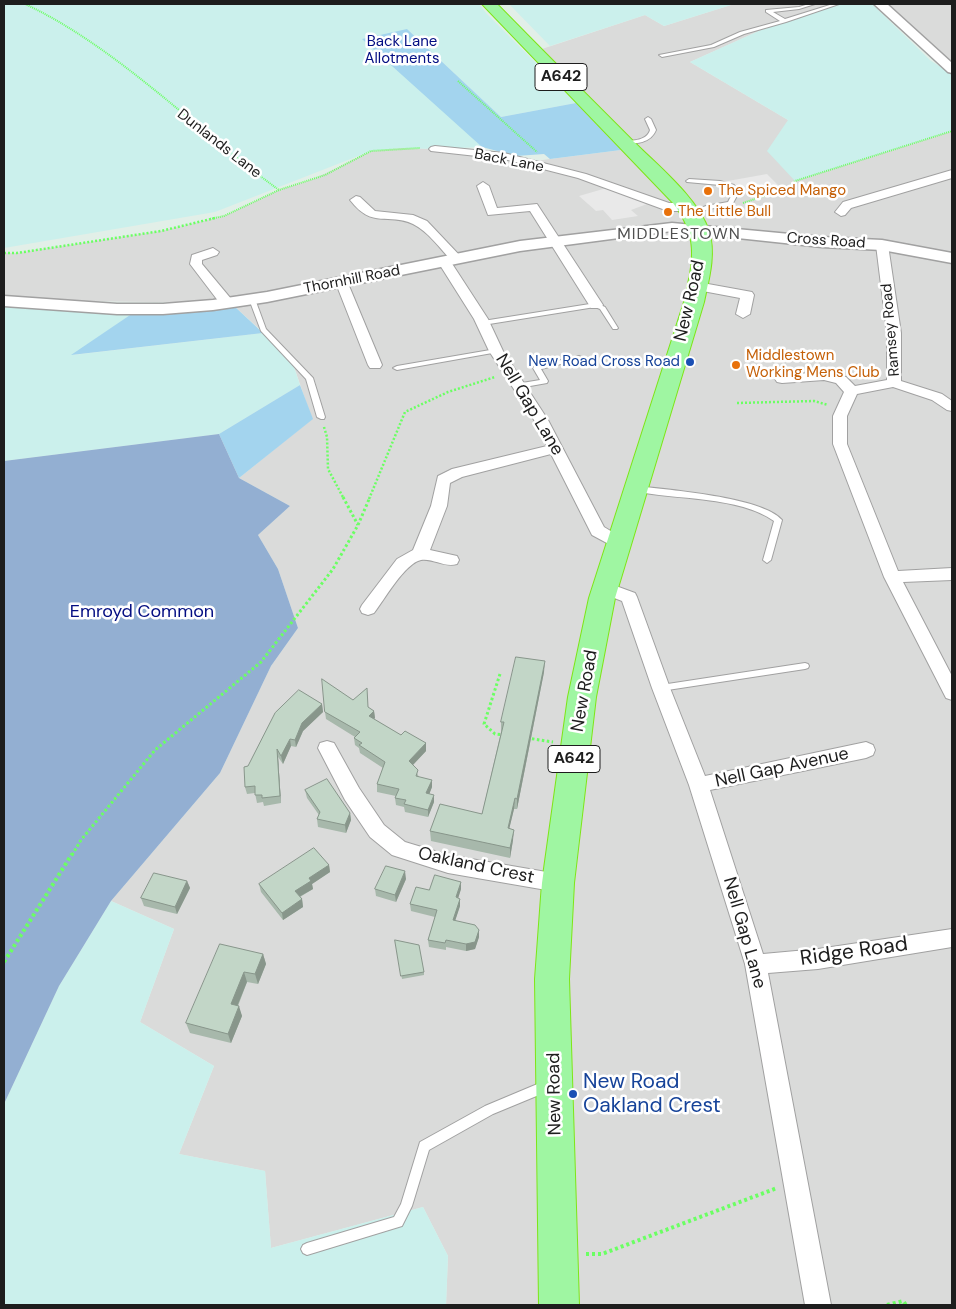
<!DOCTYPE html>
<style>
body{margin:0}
#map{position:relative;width:956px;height:1309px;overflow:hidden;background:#e2efe8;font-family:"DM Sans",sans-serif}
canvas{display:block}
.frame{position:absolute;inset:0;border:5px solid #1d1d1d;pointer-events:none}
</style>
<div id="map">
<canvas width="956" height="1309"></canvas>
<div class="frame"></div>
</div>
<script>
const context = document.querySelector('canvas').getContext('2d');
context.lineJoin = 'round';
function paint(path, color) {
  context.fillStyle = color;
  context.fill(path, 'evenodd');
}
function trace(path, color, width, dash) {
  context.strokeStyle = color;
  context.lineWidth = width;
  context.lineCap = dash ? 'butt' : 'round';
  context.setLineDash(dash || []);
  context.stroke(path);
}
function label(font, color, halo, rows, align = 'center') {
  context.font = font + ' "DM Sans",sans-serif';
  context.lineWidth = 5;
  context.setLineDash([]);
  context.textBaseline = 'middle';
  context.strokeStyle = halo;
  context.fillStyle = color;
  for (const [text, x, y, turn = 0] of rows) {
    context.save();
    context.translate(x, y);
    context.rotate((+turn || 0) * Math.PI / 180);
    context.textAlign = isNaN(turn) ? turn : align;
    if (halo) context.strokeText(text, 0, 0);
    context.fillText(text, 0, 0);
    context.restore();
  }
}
paint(new Path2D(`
 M734 4H839L761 30 690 62 788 120 795 180 952 131V1305H446L448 1256 423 1207 271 1248 265 1171 179 1154 214 1066 140 1022 174 929 111 901 220 773 271 666 298 628 278 569 258 535 290 506 239 478 312 419 291 358 233 305 227 303 76 301 4 297V253H17L161 231 224 216 279 190 314 179 371 151 401 148 435 149 519 163 621 150H641L542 49 645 15 664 26Z
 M880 4H952V69L913 36Z`), '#dadbda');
paint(new Path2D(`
 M4 4H479L487 14 576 103 501 117 407 29 472 136 482 147 435 149 401 148 371 151 215 212 4 248Z
 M509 4H744H734L664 26 645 15 550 46Z
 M839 4H872L931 61 952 74V131L795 181 767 151 788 120 690 62 761 30Z
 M4 306 133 313 73 355 263 333 291 358 300 385 219 434 4 461Z
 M111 901 174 929 140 1022 214 1066 179 1154 265 1171 271 1248 423 1207 448 1256 446 1305H4V1104L59 986Z`), '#cbf0ec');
paint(new Path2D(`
 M407 29 501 117 576 103 621 150 550 159 544 154 516 156 482 147 362 39Z
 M233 305 263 333 71 355 133 313Z
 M300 385 313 419 239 478 219 434Z`), '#a3d4ee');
paint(new Path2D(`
 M219 434 239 478 290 506 258 535 278 569 298 628 271 666 220 773 111 901 59 986 4 1104V461Z`), '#93afd2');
paint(new Path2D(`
 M767 174 780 187 741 194 728 181Z
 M617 185 655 201 631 210 638 216 612 220 603 210 596 211 579 196Z`), '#e9e9e9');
const service = new Path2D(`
 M809 4H815L799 9 773 12 785 19 833 4H839L786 22 744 34 714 47 662 57 659 55 711 45 740 32 780 21 766 12V10L799 7Z
 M648 117 651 119 656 130C651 143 636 144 623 144V142C633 140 647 141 650 130L645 119Z
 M689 179 720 181 734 185 739 192 732 205 709 209 692 215H688V213L706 206 728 202 733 192 730 187 720 185 687 182 686 181Z
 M252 297 255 299 266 329 313 378 325 417 324 419H321L317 417 306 379 261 331 249 299Z
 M596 303 605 307 618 328 617 329H613L600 309 595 307 483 325 480 323 483 321Z
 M496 349 498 350V352L397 370 393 368 397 366Z
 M579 356 581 357V359L541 369 548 381 547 383 519 388 515 386 516 384 540 380 533 368 535 366Z
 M637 486C669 490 762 497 782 520L771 560 767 563 763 560 774 521C740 496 674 500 634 491L633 489 634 487Z
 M805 663 808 664 809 666 808 668 805 669 661 691 658 690 657 688 658 686 661 685Z
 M547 1080 551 1082 553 1086 551 1090 493 1114 429 1150 412 1206 402 1226 307 1255 303 1253 301 1249 303 1245 307 1243 394 1217 401 1204 420 1142 485 1106Z`);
const minor = new Path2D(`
 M435 146 504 153 586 174 669 203H685L691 207 685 211H668L578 178 504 159 431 151 429 149 431 147Z
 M952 170V178L851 208 845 215 841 216 835 212 843 202Z
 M483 182 489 186 497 208 537 204 603 305 601 308H591L530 211 488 215 477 186Z
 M356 196 360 197 375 211 413 215 427 221 463 259 457 263 453 262C441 250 428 231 413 224 388 212 373 230 350 200Z
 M882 241 888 245 901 333V381L942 394 952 401V411L947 410 932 400 893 387 857 394 847 416V444L898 571 952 568V580L903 582 952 676V700L946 698 884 577 833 444V416L844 392 836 383 824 380 782 383 777 382 775 379 777 376 782 375 824 372 846 377 855 386 887 380V333L876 245Z
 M213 248 219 252 217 255 202 260V264L232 300 234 303 232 306H222L190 264 192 255Z
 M444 258 449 259 488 319 503 351 548 420 604 527 624 539 626 543 624 547 618 549 592 535 551 454 462 477 450 483 447 506 430 550 457 556 459 560 457 564C445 568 433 558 421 560 405 563 384 600 374 613L368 615 362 613 360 609 362 605 397 559 413 550 431 506 438 476 452 469 547 446 534 420 489 351 474 319 438 262Z
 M341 277 347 281 382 365 380 368H370L368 365 335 281Z
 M697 282 752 292 754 295 750 314 743 318 736 314 740 298 692 289 690 286 692 283Z
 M605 582 635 593 637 597 670 688 705 776 866 742 873 745 875 750 873 755 866 758 710 790 763 954 818 949 952 929V947L818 969 768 973 831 1305H805L745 964 689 785 652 688 622 601 599 592 597 588 599 584Z
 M327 741 334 743 359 788 384 825 405 842 448 855 558 874 565 877 568 883 565 889 558 892 448 873 392 855 370 837 345 800 318 748 320 743Z`);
const tertiary = new Path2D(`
 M874 4H887L952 63V73L948 72Z
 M672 223 822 237 882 240 952 253V263L882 250 822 247 672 231 520 251 267 302 213 310 163 314H117L4 306V296L117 304H163L213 300 267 292 520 241Z`);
const trunk = new Path2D(`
 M482 4H497C542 50 588 96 633 141 657 165 698 198 709 231 716 254 709 279 704 302L615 598 596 697 574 883 569 979 579 1305H539L535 979 542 883 568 697 589 598 684 302C693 262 700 238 673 203Z`);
trace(service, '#a1a1a1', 2);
trace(minor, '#a1a1a1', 2);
trace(tertiary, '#a1a1a1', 3);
trace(trunk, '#7ee517', 2);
trace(new Path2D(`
 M25 4C117 47 196 130 279 190
 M458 81 537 152
 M743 203 788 188 795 181 952 131
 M210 219 224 216 279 190 325 175 371 151 420 148`), '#6bff63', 2, [1, 1]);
trace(new Path2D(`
 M4 253H17L161 231 215 218
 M737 403 814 401 828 405
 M324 427 327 437 328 469 344 499
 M369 499 405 412 448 392 495 377`), '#6bff63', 2.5, [2, 2]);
trace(new Path2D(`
 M343 497 358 525
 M500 674 484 724 495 734 504 735
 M527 738 553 742
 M72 855 81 840 155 750 261 662 333 569 358 525 370 497`), '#6bff63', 3, [2.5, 2.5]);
trace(new Path2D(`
 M4 962 72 854
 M586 1254H602L777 1188
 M887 1305 903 1301 906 1305`), '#6bff63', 4, [3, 3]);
paint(service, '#fff');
paint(minor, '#fff');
paint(tertiary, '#fff');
paint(trunk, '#9ff6a2');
paint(new Path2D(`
 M544 672 517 809H514L509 829 513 840 510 858 431 841 430 831 482 814 501 732V722Z
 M353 700 374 711 375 718 374 719 426 751 413 765 419 777 432 787 429 794 434 802 428 817 405 812 404 807 396 805 395 798 396 796 377 792V784L383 768 360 753 359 748 355 745 354 738 355 737 326 719 325 712Z
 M322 704 323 712 303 731 296 747 291 746 283 764 278 757 281 803 264 806 263 802 257 803 255 793 247 794 245 787 248 766Z
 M305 790 350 813 351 820 346 833 318 827 317 819 319 815 307 798Z
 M329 865 330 872 312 884 313 889 300 897 302 899 303 907 283 920 261 892 259 884Z
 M406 879 396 902 376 896 375 889Z
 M187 881 190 888 177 914 144 906 141 898Z
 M461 882V889L458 898 460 906 455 921 479 930V937L475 949 466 951 446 947V950L429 947 428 940 435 917 411 911 410 904 429 890Z
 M395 940 424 972V975L402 979Z
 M263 954 266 964 258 984 247 982 238 1006 242 1016 231 1043 190 1033 186 1023Z`), '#a7b8ab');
paint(new Path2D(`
 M545 661 544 672 517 809V799Z
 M322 704 323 712 303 731 296 747 295 740 302 723Z
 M374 711 375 718 370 723 369 716Z
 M290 739 291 746 283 764 281 756Z
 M426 743V751L409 769V761Z
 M277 749 278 757 281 803 280 796Z
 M432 780V787L427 800 426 793Z
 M434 795V802L428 817V810Z
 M515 798 514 809 507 838 508 828Z
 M350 813 351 820 346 833 345 825Z
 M514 830 513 840 510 858V848Z
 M329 865 330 872 312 884 313 889 297 898 295 891 309 878Z
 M405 871 406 879 396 902 395 895Z
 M187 881 190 888 177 914 175 907Z
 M461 882V889L456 905V897Z
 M302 899 303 907 283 920 282 913Z
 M460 899V906L453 927V920Z
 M479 930V937L475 949 466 951V944Z
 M263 954 266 964 258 984 255 974Z
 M244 972 247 982 234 1014 231 1004Z
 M239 1006 242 1016 231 1043 228 1034Z`), '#88968b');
const building = new Path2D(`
 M516 657 545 661 517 799 515 798 508 828 514 830 510 848 430 831 440 804 482 814 504 722H501Z
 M322 679 353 700 367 688 368 707 374 711 369 716 401 735 405 731 426 743 409 761 418 770 416 776 432 780 426 793 434 795 428 810 404 804 406 800 395 798 399 789 377 784 385 762 359 745 362 743 354 738 360 732 325 712Z
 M299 690 322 704 302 723 295 740 290 739 281 756 277 749 280 796 262 798V795H255V786L245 787 244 767 248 766 275 713Z
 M327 779 350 813 345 825 317 819 320 812 305 790Z
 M314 848 329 865 309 878 311 881 295 891 302 899 282 913 259 884Z
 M386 866 405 871 395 895 375 889Z
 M154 873 187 881 175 907 141 898Z
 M435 875 461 882 456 897 460 899 453 920 475 925 479 930 475 942 466 944 446 940 445 943 428 940 437 910 410 904 416 887 429 890Z
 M395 940 419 945 424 972 401 976Z
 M220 944 263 954 255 974 244 972 231 1004 239 1006 228 1034 186 1023Z`);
paint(building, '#c2d6c7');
trace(building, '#88968b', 1);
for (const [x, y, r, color] of [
 [708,191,5,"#e8710a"],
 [668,212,5,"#e8710a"],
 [690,362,5,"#1a4fb4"],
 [736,365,5,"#e8710a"],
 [573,1094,5,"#1a4fb4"]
]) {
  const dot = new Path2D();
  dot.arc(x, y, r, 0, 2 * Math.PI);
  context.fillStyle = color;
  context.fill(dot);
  trace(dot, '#fff', 2);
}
label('15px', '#030d82', '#fff', [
 ["Back Lane",402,42],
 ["Allotments",402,59]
]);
label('15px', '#1d1d1d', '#fff', [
 ["Dunlands Lane",219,144,38],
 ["Back Lane",509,161,11],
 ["Cross Road",826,241,4],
 ["Thornhill Road",352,280,-11],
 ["Ramsey Road",891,330,-95]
]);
label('15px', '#c56008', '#fff', [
 ["The Spiced Mango",718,191],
 ["The Little Bull",678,212],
 ["Middlestown",746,356],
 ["Working Mens Club",746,373]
], 'left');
label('15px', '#164399', '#fff', [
 ["New Road Cross Road",680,362]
], 'right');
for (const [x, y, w] of [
 [561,77,52],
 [574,759,52]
]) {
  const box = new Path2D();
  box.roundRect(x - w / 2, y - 13.5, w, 27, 4);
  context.fillStyle = '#fff';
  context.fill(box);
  trace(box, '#1d1d1d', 1);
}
label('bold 16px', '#1d1d1d', null, [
 ["A642",561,77],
 ["A642",574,759]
]);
context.letterSpacing = '1px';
label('16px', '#505050', '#fff', [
 ["MIDDLESTOWN",679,235]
]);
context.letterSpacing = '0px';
label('18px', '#1d1d1d', '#fff', [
 ["New Road",690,301,-77],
 ["Nell Gap Lane",529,405,59],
 ["New Road",585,691,-80],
 ["Nell Gap Avenue",782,768,-12],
 ["Oakland Crest",476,866,12],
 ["Nell Gap Lane",744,933,74],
 ["New Road",555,1094,-91]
]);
label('18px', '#030d82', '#fff', [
 ["Emroyd Common",142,612]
]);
label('21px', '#1d1d1d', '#fff', [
 ["Ridge Road",854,952,-8]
]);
label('21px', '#164399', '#fff', [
 ["New Road",583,1082],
 ["Oakland Crest",583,1106]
], 'left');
</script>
